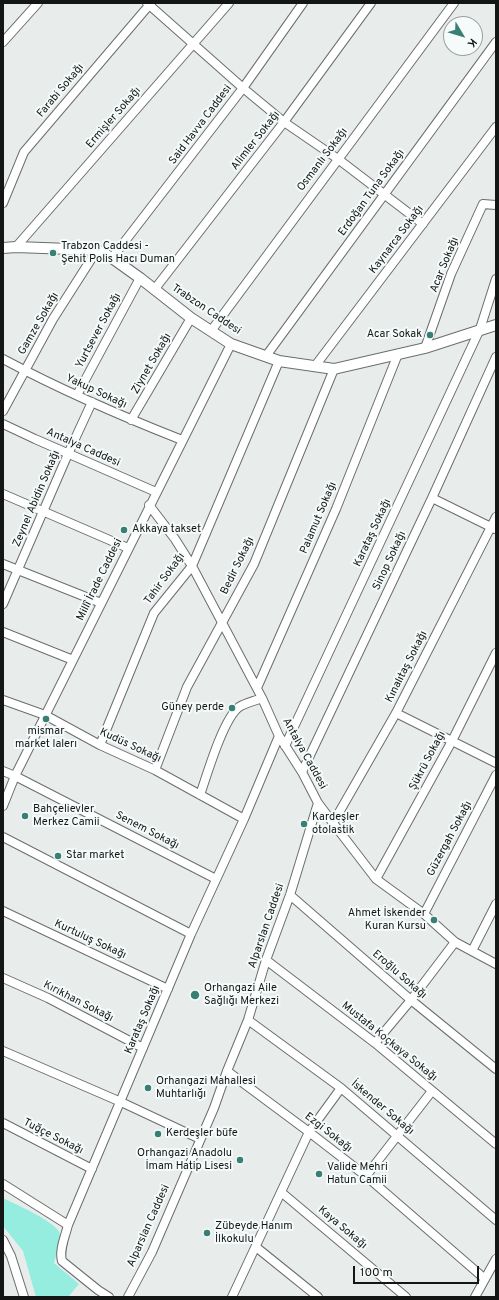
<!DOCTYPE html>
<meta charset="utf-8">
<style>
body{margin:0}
#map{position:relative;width:499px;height:1300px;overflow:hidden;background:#e8edec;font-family:Overpass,sans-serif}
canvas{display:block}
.frame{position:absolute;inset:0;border:4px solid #141616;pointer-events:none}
.north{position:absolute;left:443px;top:16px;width:40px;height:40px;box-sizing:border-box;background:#f5fbfa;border:1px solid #9b9f9f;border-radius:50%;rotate:128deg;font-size:11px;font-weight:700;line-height:16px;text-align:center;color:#141616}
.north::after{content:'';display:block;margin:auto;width:14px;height:18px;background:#397f75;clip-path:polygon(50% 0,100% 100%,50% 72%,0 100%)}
.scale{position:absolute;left:353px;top:1266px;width:126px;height:18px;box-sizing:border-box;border:2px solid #141616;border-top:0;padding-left:5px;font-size:12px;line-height:14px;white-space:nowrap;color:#141616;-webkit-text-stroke:3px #f5fbfa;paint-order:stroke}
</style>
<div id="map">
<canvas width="499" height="1300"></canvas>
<div class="frame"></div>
<div class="north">K</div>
<div class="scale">100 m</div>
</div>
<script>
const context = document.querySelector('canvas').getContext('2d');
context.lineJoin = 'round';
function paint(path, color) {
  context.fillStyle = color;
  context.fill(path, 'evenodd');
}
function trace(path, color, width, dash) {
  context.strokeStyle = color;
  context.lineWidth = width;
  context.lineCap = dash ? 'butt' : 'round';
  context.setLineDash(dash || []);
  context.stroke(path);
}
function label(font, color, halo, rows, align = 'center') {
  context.font = font + ' Overpass,sans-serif';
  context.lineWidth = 4;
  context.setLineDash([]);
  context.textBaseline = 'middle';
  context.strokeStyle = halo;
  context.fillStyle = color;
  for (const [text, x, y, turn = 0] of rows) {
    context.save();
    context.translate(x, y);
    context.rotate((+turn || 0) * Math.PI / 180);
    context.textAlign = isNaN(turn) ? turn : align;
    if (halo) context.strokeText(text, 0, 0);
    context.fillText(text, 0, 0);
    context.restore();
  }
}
paint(new Path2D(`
 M3 1198C15 1204 54 1221 59 1232 63 1240 56 1254 54 1263L79 1284 68 1297H36L23 1251 3 1226Z`), '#94eddf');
const minor = new Path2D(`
 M147 3 243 88 284 122 338 159 423 224
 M3 42 38 3
 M3 203 24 152 151 3
 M16 247 229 3
 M112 258 243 88 303 3
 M154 290 284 122 371 3
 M211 331 454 3
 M425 348 451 274 483 204 496 205
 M266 356 496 42
 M3 359C61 390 121 416 182 440
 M315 366 496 127
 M77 395 140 278
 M3 411 53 319 97 250
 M131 420 191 318
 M3 424 35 439 156 492
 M3 494 128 548
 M432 498 495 529
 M149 505 175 539 192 566 262 698 279 736 302 772 318 803 333 823 376 879 424 914 455 942 496 964
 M3 564 101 603
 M3 604 68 454 92 402
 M3 632 73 660
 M257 688 336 509 398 354
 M3 700 45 715 100 745 155 770 244 819
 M396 713 496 763
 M100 745 154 613 192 566 279 361
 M285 746 480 329 496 279
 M155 770 187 687 254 564 334 369
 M3 771 15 776 216 879
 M302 772 432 498 496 357
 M200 795C207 775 223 719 239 707 245 703 255 701 262 698
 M3 806 15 776 231 344
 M333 823 396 713 496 517
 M3 837 191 934
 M376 879 452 741 496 653
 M290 895 411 1000 496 1069
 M3 911 168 989
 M424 914 496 775
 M472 951 496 904
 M266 960 375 1043 496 1144
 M3 978 48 998 143 1048
 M248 1020 341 1088 496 1220
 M375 1043 411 1000 455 942
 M3 1051 121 1102 200 1139
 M227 1071 309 1132 366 1176 485 1279
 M3 1123 92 1169
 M366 1176 432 1091
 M3 1184 68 1225
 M281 1192 406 1297
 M3 1240 11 1256 24 1297
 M256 1247 318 1297
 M109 1297 98 1290 62 1261C59 1250 65 1237 68 1225L191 934 244 819 279 736
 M128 1297 152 1252 214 1108 227 1071 248 1020 266 960 290 895 318 803
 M232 1297 309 1132 341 1088
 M475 1297 496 1259`);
const major = new Path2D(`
 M3 248 16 247 97 250 112 258 140 278 191 318 231 344 279 361 334 369 425 348 496 325`);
trace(minor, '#696e6d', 10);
trace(major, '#696e6d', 12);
trace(minor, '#fff', 8);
trace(major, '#fff', 10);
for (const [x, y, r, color] of [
 [53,253,4,"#397f75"],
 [430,335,4,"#397f75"],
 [124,530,4,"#397f75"],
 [232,708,4,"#397f75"],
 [46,719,4,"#397f75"],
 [25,816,4,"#397f75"],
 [304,824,4,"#397f75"],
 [58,856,4,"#397f75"],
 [434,920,4,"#397f75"],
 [195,995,5,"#397f75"],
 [148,1088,4,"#397f75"],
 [158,1134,4,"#397f75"],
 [240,1160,4,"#397f75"],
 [319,1174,4,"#397f75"],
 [207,1233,4,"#397f75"]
]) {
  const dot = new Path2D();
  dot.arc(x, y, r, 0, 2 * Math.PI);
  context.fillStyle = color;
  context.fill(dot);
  trace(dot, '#f5fbfa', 1.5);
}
label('11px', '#141616', '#f5fbfa', [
 ["Farabi Sokağı",61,91,-50],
 ["Ermişler Sokağı",114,118,-49],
 ["Said Havva Caddesi",201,125,-53],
 ["Alimler Sokağı",256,141,-52],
 ["Osmanlı Sokağı",323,160,-53],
 ["Erdoğan Tuna Sokağı",372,193,-54],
 ["Kaynarca Sokağı",397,240,-53],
 ["Acar Sokağı",445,265,-68],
 ["Trabzon Caddesi",206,310,34],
 ["Gamze Sokağı",39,324,-60],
 ["Yurtsever Sokağı",99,331,-62],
 ["Ziynet Sokağı",152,364,-60],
 ["Yakup Sokağı",96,392,25],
 ["Antalya Caddesi",83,448,24],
 ["Zeynel Abidin Sokağı",37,499,-67],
 ["Palamut Sokağı",319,518,-67],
 ["Karataş Sokağı",373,533,-65],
 ["Sinop Sokağı",390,561,-65],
 ["Bedir Sokağı",238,566,-64],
 ["Tahir Sokağı",165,579,-54],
 ["Millî İrade Caddesi",100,580,-64],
 ["Kınalıtaş Sokağı",407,667,-63],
 ["Kudüs Sokağı",130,746,25],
 ["Antalya Caddesi",304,754,61],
 ["Şükrü Sokağı",428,761,-62],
 ["Senem Sokağı",147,831,27],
 ["Güzergah Sokağı",450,839,-62],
 ["Alparslan Caddesi",267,926,-71],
 ["Kurtuluş Sokağı",90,940,25],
 ["Eroğlu Sokağı",399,975,41],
 ["Kırıkhan Sokağı",78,1002,27],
 ["Karataş Sokağı",143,1020,-67],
 ["Mustafa Koçkaya Sokağı",389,1042,39],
 ["İskender Sokağı",382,1108,40],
 ["Ezgi Sokağı",328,1133,38],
 ["Tuğçe Sokağı",53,1137,27],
 ["Alparslan Caddesi",149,1226,-66],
 ["Kaya Sokağı",342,1228,40]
]);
label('11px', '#141616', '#f5fbfa', [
 ["Trabzon Caddesi -",61,247],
 ["Şehit Polis Hacı Duman",61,260],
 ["Acar Sokak",422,335,"right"],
 ["Akkaya takset",132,530],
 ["Güney perde",224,708,"right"],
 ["mismar",46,732,"center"],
 ["market lalerı",46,745,"center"],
 ["Bahçelievler",33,810],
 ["Merkez Camii",33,823],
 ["Kardeşler",312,818],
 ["otolastik",312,831],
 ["Star market",66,856],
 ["Ahmet İskender",426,914,"right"],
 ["Kuran Kursu",426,927,"right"],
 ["Orhangazi Aile",204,989],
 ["Sağlığı Merkezi",204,1002],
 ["Orhangazi Mahallesi",156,1082],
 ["Muhtarlığı",156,1095],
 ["Kerdeşler büfe",166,1134],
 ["Orhangazi Anadolu",232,1154,"right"],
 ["İmam Hatip Lisesi",232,1167,"right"],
 ["Valide Mehri",327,1168],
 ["Hatun Camii",327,1181],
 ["Zübeyde Hanım",215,1227],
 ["İlkokulu",215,1240]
], 'left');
</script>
